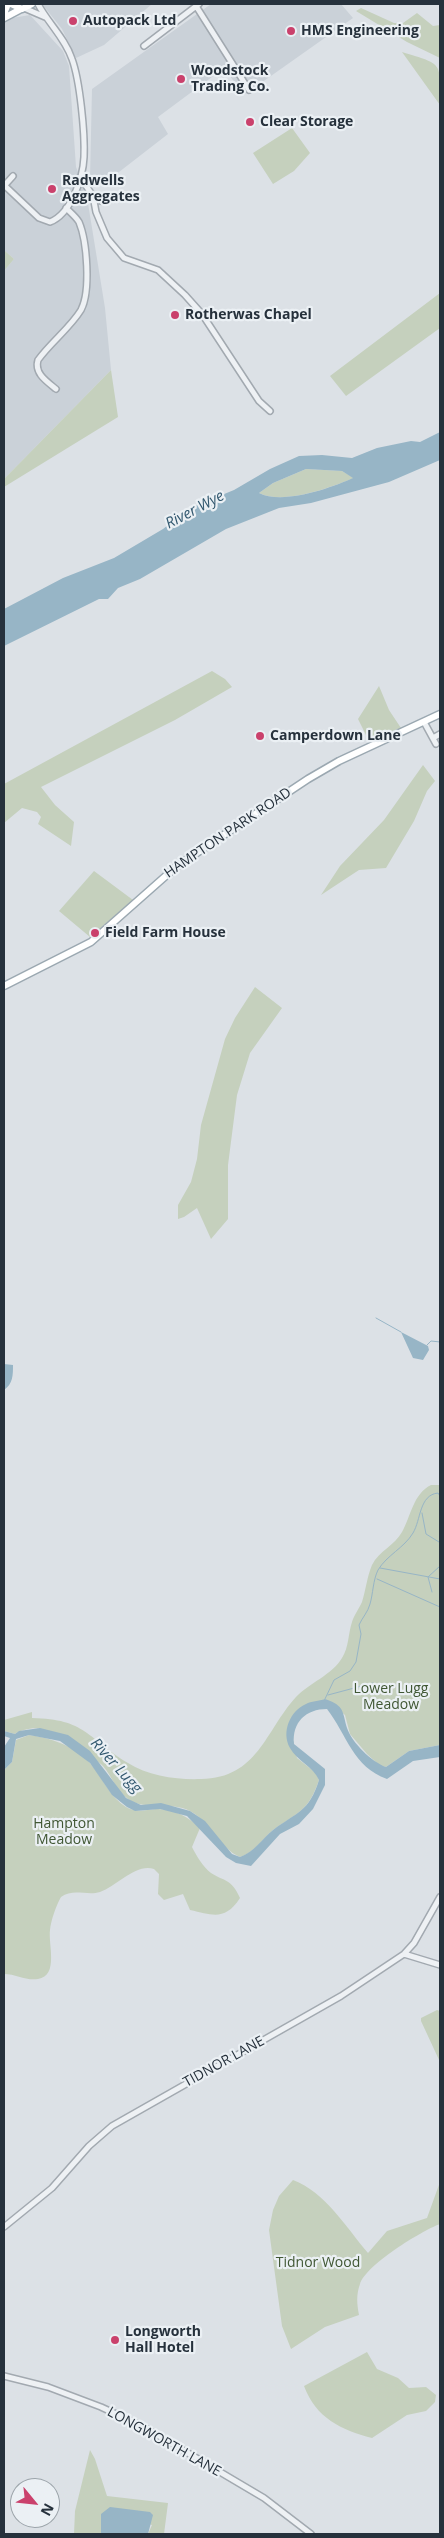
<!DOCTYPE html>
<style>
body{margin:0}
#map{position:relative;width:444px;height:2538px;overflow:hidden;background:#dce1e6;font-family:"Open Sans",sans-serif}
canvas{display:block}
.frame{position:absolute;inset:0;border:5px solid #26313c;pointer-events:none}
.north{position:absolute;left:10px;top:2478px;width:50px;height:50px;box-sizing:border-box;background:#ebf0f4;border:1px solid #9ca4aa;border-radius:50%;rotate:118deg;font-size:14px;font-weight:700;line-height:20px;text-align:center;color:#26313c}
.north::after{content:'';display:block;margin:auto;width:18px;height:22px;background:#ca416c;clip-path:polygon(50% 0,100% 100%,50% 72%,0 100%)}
</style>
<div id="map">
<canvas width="444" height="2538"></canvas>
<div class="frame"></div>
<div class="north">N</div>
</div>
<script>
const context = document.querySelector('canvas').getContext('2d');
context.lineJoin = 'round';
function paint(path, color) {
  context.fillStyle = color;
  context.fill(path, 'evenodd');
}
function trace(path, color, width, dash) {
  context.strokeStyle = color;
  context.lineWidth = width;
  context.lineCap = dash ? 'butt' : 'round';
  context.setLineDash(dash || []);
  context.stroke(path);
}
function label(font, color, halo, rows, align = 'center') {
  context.font = font + ' "Open Sans",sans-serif';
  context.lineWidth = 4.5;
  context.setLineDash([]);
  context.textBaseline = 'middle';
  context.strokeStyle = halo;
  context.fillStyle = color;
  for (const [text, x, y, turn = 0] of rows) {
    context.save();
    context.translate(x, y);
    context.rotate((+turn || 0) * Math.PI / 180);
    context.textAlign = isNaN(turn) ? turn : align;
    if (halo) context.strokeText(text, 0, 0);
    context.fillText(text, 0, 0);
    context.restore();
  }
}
paint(new Path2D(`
 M42 4H152L104 45 76 58 62 29Z
 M211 4H341L353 18 244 95 224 68 158 117 168 134 110 179H90L92 89Z
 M4 10 12 18 30 15 63 51 69 66 76 167 86 191 105 308 111 370 4 479V271L14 259 4 250Z`), '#cad1d8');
paint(new Path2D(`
 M361 8 394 23H403L417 13 433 26 440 25V58L407 42 356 11Z
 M402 52C444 65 440 61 440 105Z
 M292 128 310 153 294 171 273 184 253 153Z
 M4 250 14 259 4 271Z
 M440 293V328L346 396 330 376Z
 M111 370 118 417 4 487V479Z
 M306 469 342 471 354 478C329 488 284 505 259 493L273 483Z
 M212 671 225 679 232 687 175 720 41 787 55 805 74 822 71 846 38 824 41 817 37 812 22 808 4 823V784Z
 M379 686 389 710 401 728 368 739 358 719Z
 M423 765 435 781 427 791 414 821 386 868 359 870 321 895 340 866 384 820Z
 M94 871 133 900 90 937 59 911Z
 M255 987 282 1008 250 1053 237 1095 228 1165V1219L211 1239 197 1208 184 1217 178 1219V1205L191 1182 197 1159 201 1125 225 1039 235 1018Z
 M431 1485H440V1745L409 1751 386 1767 379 1765 367 1754 350 1734 345 1715 325 1699 289 1722 297 1758 316 1773 319 1780C308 1812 298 1812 273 1830 262 1839 254 1853 240 1857 219 1848 211 1822 190 1811 171 1801 144 1811 128 1799 116 1791 112 1776 103 1766 98 1760 49 1731 41 1729 34 1727 20 1730 15 1734L4 1731V1720L32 1712V1718C86 1719 87 1738 128 1763 148 1776 178 1780 201 1779 258 1778 265 1731 296 1697 309 1683 332 1675 342 1658 349 1647 348 1634 352 1622 354 1615 359 1609 362 1602 366 1589 367 1577 372 1565 379 1551 395 1545 402 1532 411 1516 413 1494 431 1485Z
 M29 1735C56 1739 81 1748 97 1772 106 1785 112 1798 126 1807 136 1813 145 1810 156 1809 171 1808 190 1817 200 1828L192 1847C196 1855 203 1867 211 1873 225 1882 231 1878 240 1898 225 1921 213 1915 190 1910L183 1894 164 1900 158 1894 159 1874 154 1869C136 1863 117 1886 100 1892 87 1896 73 1888 61 1897 56 1906 51 1920 50 1930 48 1944 59 1976 38 1979 26 1981 16 1974 4 1974V1770L12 1762 16 1740Z
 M437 2010 440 2011V2062L421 2021V2018Z
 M293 2180C325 2192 346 2227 368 2253L387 2231 427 2218 440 2182V2224C421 2231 366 2265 360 2284 356 2295 357 2304 359 2315L325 2327 291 2349 282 2326 269 2230 273 2210 279 2196Z
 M367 2352 377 2369 398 2378 409 2388 426 2387 436 2395 435 2402 426 2411 407 2415 372 2438C341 2430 316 2418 304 2386Z
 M90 2450 95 2459 107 2496 168 2503 164 2534H148L152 2525 101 2514V2534H74L75 2511Z`), '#c5d0bd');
paint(new Path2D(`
 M440 432V460L389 482 311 503 279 508 226 529 140 579 118 588 108 599H99L4 646V609L63 578 114 558 163 529 190 508 234 490 270 469 299 456 322 455 352 458 377 448 411 441 420 442ZM306 469 342 471 353 478C331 488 283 505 259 493L273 483Z
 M401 1332 428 1346 429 1350 423 1360 413 1358Z
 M4 1364 13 1365C13 1375 13 1384 4 1390Z
 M325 1699C345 1706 342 1711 347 1728 352 1743 372 1762 386 1767L409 1751 440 1745V1757L413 1761 387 1779C353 1767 347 1735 327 1709 306 1709 292 1722 294 1744L325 1769V1785L313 1809 299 1824 280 1834 251 1866 236 1863 226 1857 187 1816 160 1809 135 1811 127 1807 112 1795 90 1763 60 1741 29 1735 16 1739 12 1762 4 1770V1747L10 1738 4 1736V1731L15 1734 19 1731 40 1728 68 1735 90 1751 126 1798 141 1805 161 1803 190 1811 205 1821 232 1854 240 1857C254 1852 262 1839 273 1830 297 1812 309 1812 319 1780 313 1766 297 1761 290 1748 281 1732 290 1711 306 1704 311 1701 319 1701 325 1699Z
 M110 2507 150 2512 153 2515 148 2534H101V2514Z`), '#97b5c6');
trace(new Path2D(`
 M376 1318 401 1332
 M427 1345 431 1341 440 1342
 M422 1513 426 1534 439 1542
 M380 1568 440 1579
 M377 1579 440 1607
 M432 1592 428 1577 440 1566
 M328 1695 373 1683
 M324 1701 334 1680 350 1671 356 1662 361 1634 359 1625C362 1618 368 1612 370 1604 373 1594 373 1580 378 1570 387 1555 404 1548 413 1533 421 1520 419 1495 438 1493L440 1496`), '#97b5c6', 1);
const minor = new Path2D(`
 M196 6 249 90
 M24 8 45 17
 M144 46 199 4
 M80 177 93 196 101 201
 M4 185 39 218 50 222C71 214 83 178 84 157 85 133 80 81 72 59 65 38 48 23 38 4
 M4 186 13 176
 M93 196 96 212 107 238 124 258 158 270 185 295 202 314 259 401 270 411
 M56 389C46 381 34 373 38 360 51 342 70 328 81 310 91 291 87 241 79 222 76 217 70 212 66 208
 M424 722 436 744
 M433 738 440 734
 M404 1954 440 1965
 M4 2227 52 2188 89 2146 112 2126 341 1996 404 1954 414 1943 440 1897
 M4 2376 48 2387 101 2407 144 2427 264 2498 311 2534`);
const major = new Path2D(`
 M11 4 22 9 32 4
 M4 14 8 4
 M4 18 21 9
 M4 986 91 942 177 866 308 779 339 761 440 714`);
trace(minor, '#a2a9b0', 8);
trace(major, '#9ba8b1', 9);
trace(minor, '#eef1f4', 5);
trace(major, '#fff', 6);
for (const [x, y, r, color] of [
 [73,21,5,"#ca416c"],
 [291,31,5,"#ca416c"],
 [181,79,5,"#ca416c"],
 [250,122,5,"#ca416c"],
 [52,189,5,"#ca416c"],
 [175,315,5,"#ca416c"],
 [260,736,5,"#ca416c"],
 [95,933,5,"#ca416c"],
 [115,2340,5,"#ca416c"]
]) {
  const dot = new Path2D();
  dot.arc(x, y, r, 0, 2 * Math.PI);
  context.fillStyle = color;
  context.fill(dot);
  trace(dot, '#ebf0f4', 2);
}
label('bold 14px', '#26313c', '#ebf0f4', [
 ["Autopack Ltd",83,21],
 ["HMS Engineering",301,31],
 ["Woodstock",191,71],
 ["Trading Co.",191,87],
 ["Clear Storage",260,122],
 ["Radwells",62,181],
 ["Aggregates",62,197],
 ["Rotherwas Chapel",185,315],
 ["Camperdown Lane",270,736],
 ["Field Farm House",105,933],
 ["Longworth",125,2332],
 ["Hall Hotel",125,2348]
], 'left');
label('14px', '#26313c', '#ebf0f4', [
 ["HAMPTON PARK ROAD",228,833,-34],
 ["TIDNOR LANE",224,2062,-29],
 ["LONGWORTH LANE",164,2442,29]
]);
label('14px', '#405734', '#ebf0f4', [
 ["Lower Lugg",391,1689],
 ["Meadow",391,1705],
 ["Hampton",64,1824],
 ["Meadow",64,1840],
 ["Tidnor Wood",318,2263]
]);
label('italic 15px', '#31576e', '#ebf0f4', [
 ["River Wye",195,510,-28],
 ["River Lugg",116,1766,48]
]);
</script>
